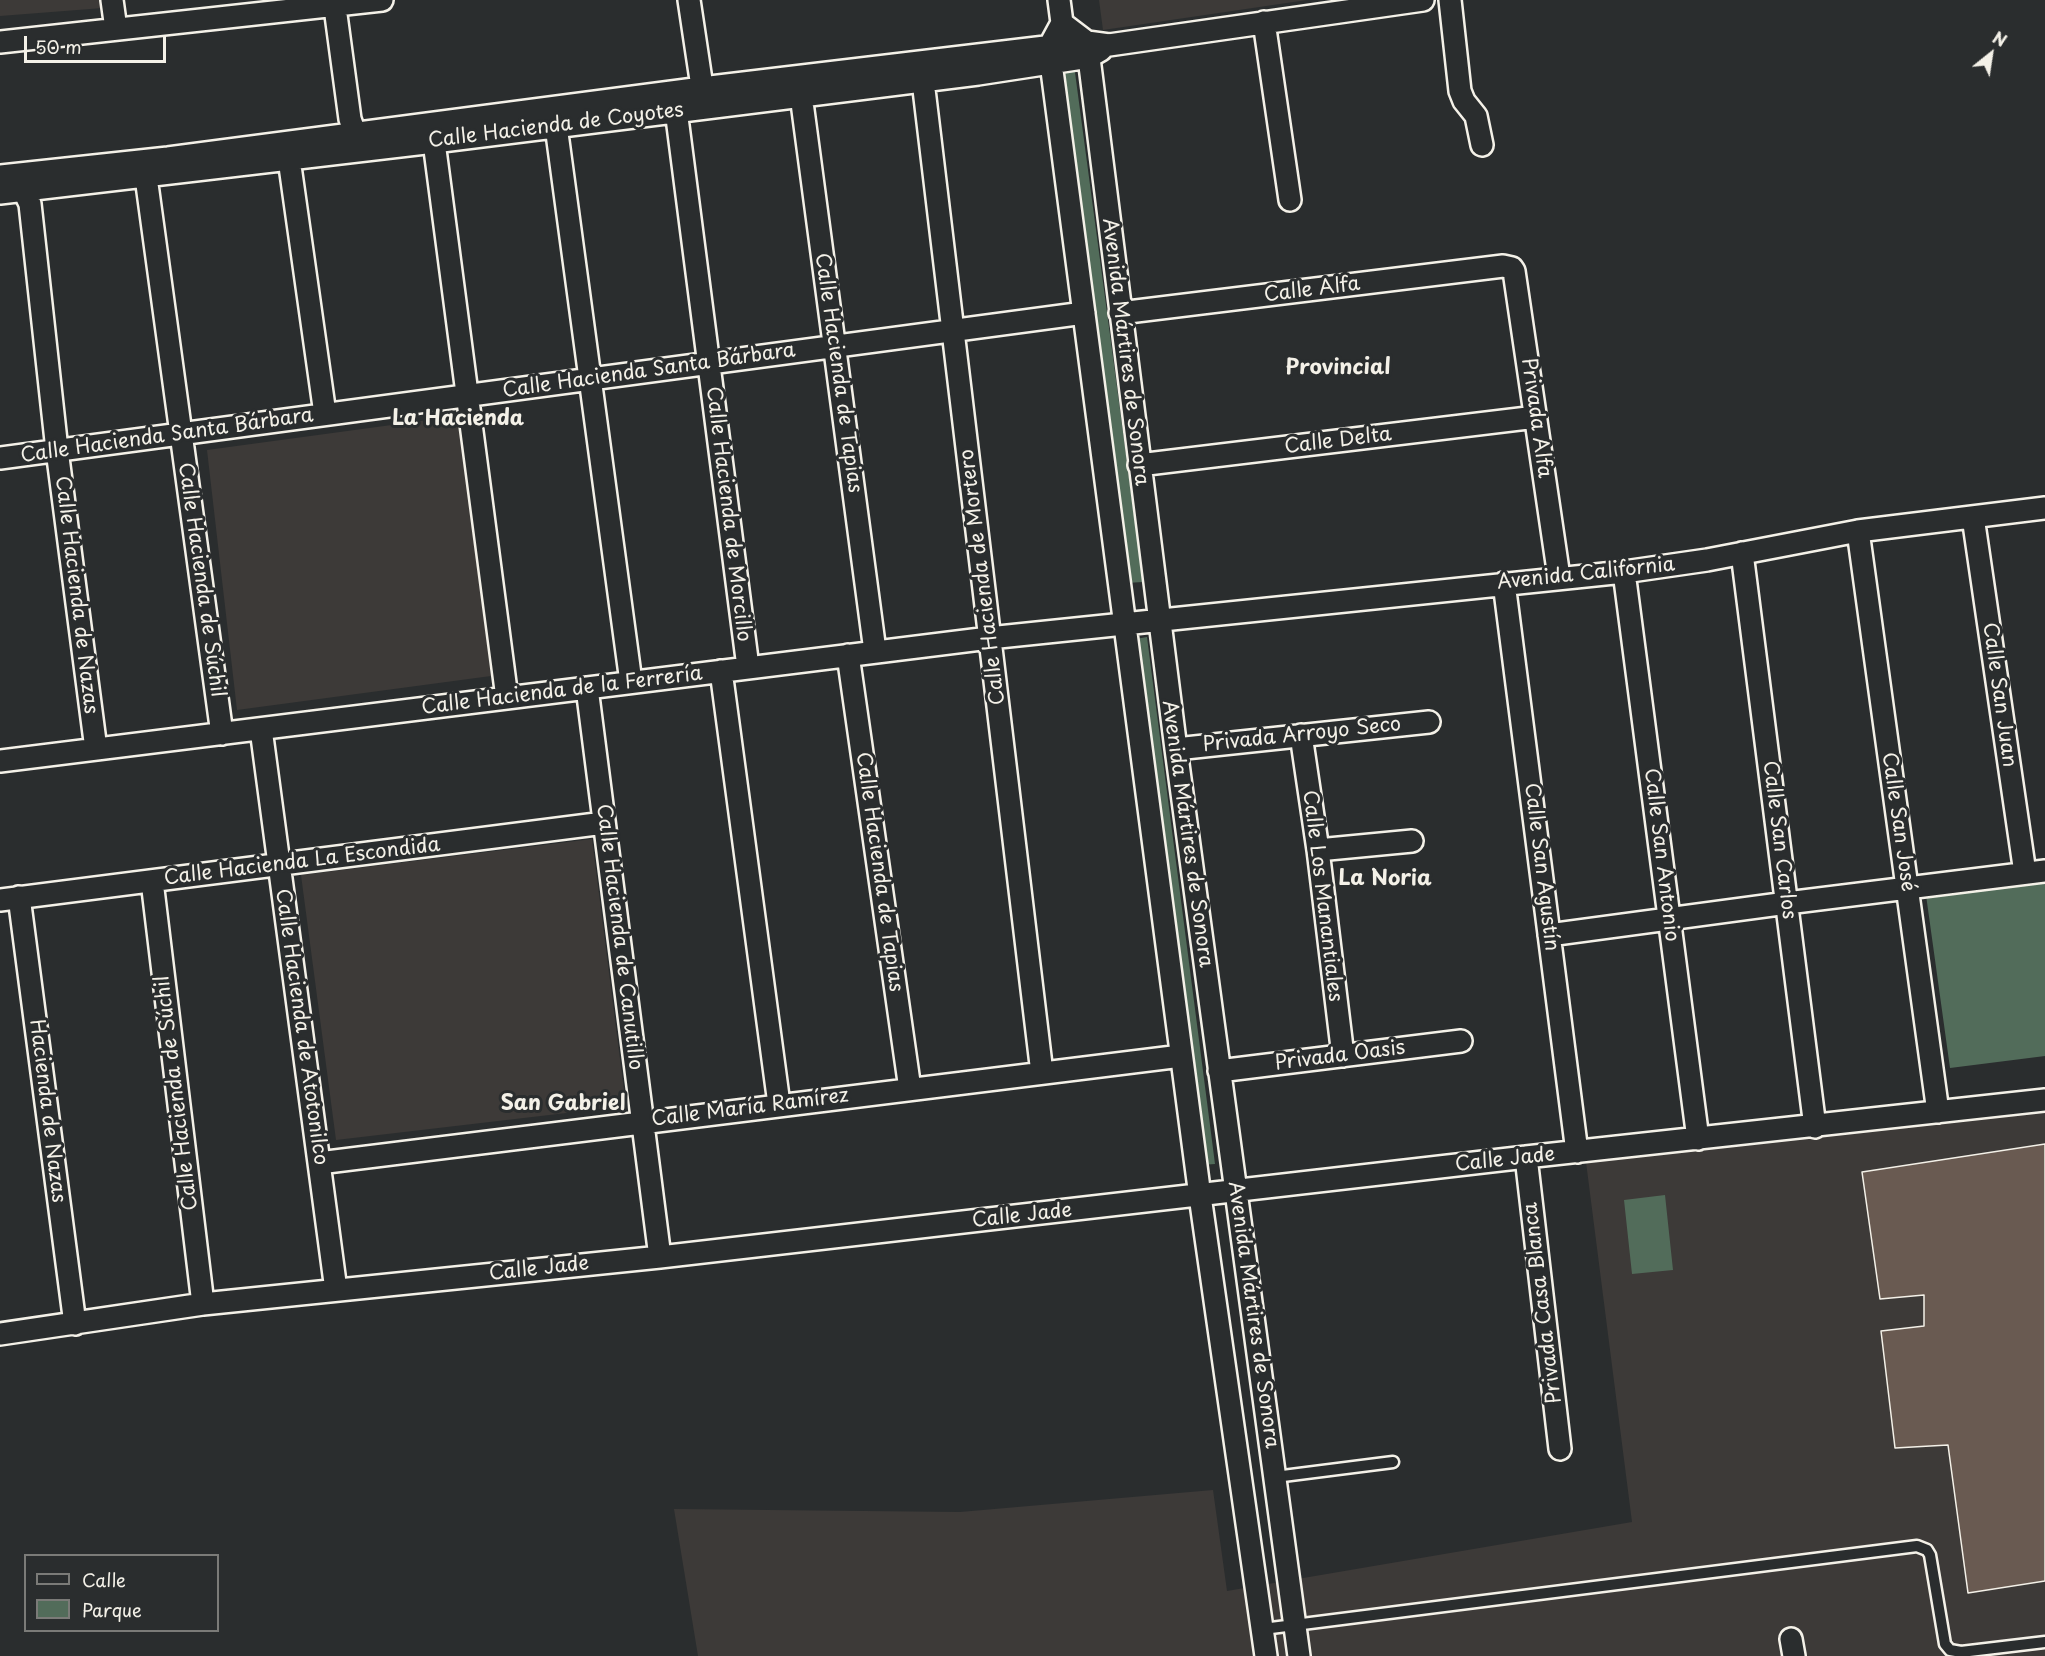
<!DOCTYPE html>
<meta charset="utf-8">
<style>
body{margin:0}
#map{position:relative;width:2045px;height:1656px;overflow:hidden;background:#2a2d2e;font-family:"Playpen Sans",sans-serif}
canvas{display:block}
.legend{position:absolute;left:24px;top:1554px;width:195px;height:78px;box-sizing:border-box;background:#2a2d2e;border:2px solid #7b7b78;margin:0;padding:8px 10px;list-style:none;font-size:18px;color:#f4f1e8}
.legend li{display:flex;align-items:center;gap:12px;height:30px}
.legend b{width:30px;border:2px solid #7b7b78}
.north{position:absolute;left:1961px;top:24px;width:60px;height:60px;-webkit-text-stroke:4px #2a2d2e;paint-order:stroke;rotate:30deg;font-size:16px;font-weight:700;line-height:24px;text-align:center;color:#f4f1e8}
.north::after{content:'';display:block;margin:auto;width:21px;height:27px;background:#f4f1e8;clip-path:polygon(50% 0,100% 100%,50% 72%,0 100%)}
.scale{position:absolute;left:24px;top:36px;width:142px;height:27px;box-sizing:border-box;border:3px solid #f4f1e8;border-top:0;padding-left:8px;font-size:18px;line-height:21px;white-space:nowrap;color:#f4f1e8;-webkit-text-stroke:4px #2a2d2e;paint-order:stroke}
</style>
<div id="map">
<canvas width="2045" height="1656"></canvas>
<ul class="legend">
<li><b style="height:8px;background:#2a2d2e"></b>Calle</li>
<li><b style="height:16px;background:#526c5a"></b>Parque</li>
</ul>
<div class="north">N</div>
<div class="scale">50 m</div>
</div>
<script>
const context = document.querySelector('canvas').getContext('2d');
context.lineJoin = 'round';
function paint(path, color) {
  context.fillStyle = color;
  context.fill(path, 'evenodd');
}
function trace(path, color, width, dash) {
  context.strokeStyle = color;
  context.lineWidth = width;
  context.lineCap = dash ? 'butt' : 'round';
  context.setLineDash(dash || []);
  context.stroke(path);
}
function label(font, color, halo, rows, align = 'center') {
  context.font = font + ' "Playpen Sans",sans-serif';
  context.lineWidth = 6;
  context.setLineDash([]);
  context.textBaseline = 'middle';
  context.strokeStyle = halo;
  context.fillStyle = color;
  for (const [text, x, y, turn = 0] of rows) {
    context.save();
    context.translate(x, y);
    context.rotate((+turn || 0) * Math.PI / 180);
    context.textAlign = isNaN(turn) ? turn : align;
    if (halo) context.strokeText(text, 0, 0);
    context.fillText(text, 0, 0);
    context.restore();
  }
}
paint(new Path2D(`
 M0 0H102L103 8 0 16Z
 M1099 0H1307L1103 30Z
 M458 416 491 676 237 710 207 450Z
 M592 839 626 1106 336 1140 301 875Z
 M2045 1111V1656H698L674 1509 960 1512 1213 1490 1227 1591 1632 1522 1586 1162Z`), '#3d3a38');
paint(new Path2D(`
 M1074 65 1143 582 1126 583 1059 67Z
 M1147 637 1215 1164 1201 1165 1130 640Z
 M2045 880V1056L1950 1068 1926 895Z
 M1665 1195 1673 1270 1632 1274 1624 1200Z`), '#526c5a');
const building = new Path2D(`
 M2045 1144V1581L1968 1593 1948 1445 1895 1448 1881 1331 1924 1326V1295L1880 1299 1862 1172Z`);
paint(building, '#695a51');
trace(building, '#f4f1e8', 1.5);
const service = new Path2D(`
 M1275 1477 1393 1462
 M1263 1629 1917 1546 1927 1550 1930 1555 1945 1644 1950 1650 1961 1652 2045 1642`);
const minor = new Path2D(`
 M112 0 116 29
 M334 0 350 119 360 147
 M689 0 704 100
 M1059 0 1062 23 1049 47 1051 63 1200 1196 1266 1656
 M1450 0 1460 91 1464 101 1476 116 1482 145
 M1264 22 1290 200
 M1062 23 1087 42 1176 749 1299 1656
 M0 42 382 0
 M923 81C965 411 1002 742 1042 1073
 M801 95 875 651
 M676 110 748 667
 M556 126 631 682
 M434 142 507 698
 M289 159 325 414
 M0 176 168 158 702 88 1087 42 1109 45 1423 0
 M146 177 222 734
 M15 184 24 191 30 204 57 450 96 749
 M0 193 434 142 978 74 1089 57 1101 50
 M1120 313 1503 266 1512 268 1514 271 1559 577
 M0 458 1084 313
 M1139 465 1536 417
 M1973 517 2025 873
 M1858 531 1938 1112
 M1742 553 1815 1127
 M1624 572 1698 1139
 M1504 583 1577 1152
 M848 655 910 1089
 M721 671 779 1104
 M587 688 660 1257
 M261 729 336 1290
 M1301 735 1318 850 1343 1056
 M1176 749 1429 722
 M0 761 989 638 1624 572 1707 560 1858 531 2045 508
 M1318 850 1412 841
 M152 881 203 1304
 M19 897 75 1324
 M0 900 604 823
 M1549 935 1787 903 2045 871
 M1219 1071 1461 1041
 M1526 1157 1560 1449
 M319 1163 1181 1056
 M0 1334 203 1304 660 1257 1526 1157 2045 1100
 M1791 1639 1794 1656`);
trace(service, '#f4f1e8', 15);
trace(minor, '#f4f1e8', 26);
trace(service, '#2a2d2e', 10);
trace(minor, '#2a2d2e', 21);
label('20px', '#f4f1e8', '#2a2d2e', [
 ["Calle Hacienda de Coyotes",556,126,-7],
 ["Calle Alfa",1312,290,-7],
 ["Avenida Mártires de Sonora",1125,352,83],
 ["Calle Hacienda Santa Bárbara",649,371,-8],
 ["Calle Hacienda de Tapias",838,373,82],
 ["Privada Alfa",1536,418,82],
 ["Calle Hacienda Santa Bárbara",167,436,-8],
 ["Calle Delta",1338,441,-7],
 ["Calle Hacienda de Morcillo",728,514,83],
 ["Avenida California",1586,574,-6],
 ["Calle Hacienda de Mortero",983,577,-97],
 ["Calle Hacienda de Súchil",201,580,82],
 ["Calle Hacienda de Nazas",76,595,83],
 ["Calle Hacienda de la Ferrería",562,691,-7],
 ["Calle San Juan",1999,695,82],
 ["Privada Arroyo Seco",1302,735,-6],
 ["Calle San José",1898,822,82],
 ["Avenida Mártires de Sonora",1187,834,82],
 ["Calle San Carlos",1779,840,83],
 ["Calle San Antonio",1661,855,83],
 ["Calle Hacienda La Escondida",302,862,-7],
 ["Calle San Agustín",1541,867,83],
 ["Calle Hacienda de Tapias",879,872,82],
 ["Calle Los Manantiales",1322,896,83],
 ["Calle Hacienda de Canutillo",619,937,83],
 ["Calle Hacienda de Atotonilco",301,1027,82],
 ["Privada Oasis",1340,1056,-7],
 ["Calle Hacienda de Súchil",177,1093,-97],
 ["Calle María Ramírez",750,1108,-7],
 ["Hacienda de Nazas",47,1111,83],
 ["Calle Jade",1505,1160,-6],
 ["Calle Jade",1022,1216,-6],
 ["Calle Jade",539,1269,-6],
 ["Privada Casa Blanca",1543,1303,-97],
 ["Avenida Mártires de Sonora",1253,1315,82]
]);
label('bold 21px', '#f4f1e8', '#2a2d2e', [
 ["Provincial",1338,368],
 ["La Hacienda",458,419],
 ["La Noria",1385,879],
 ["San Gabriel",563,1104]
]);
</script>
